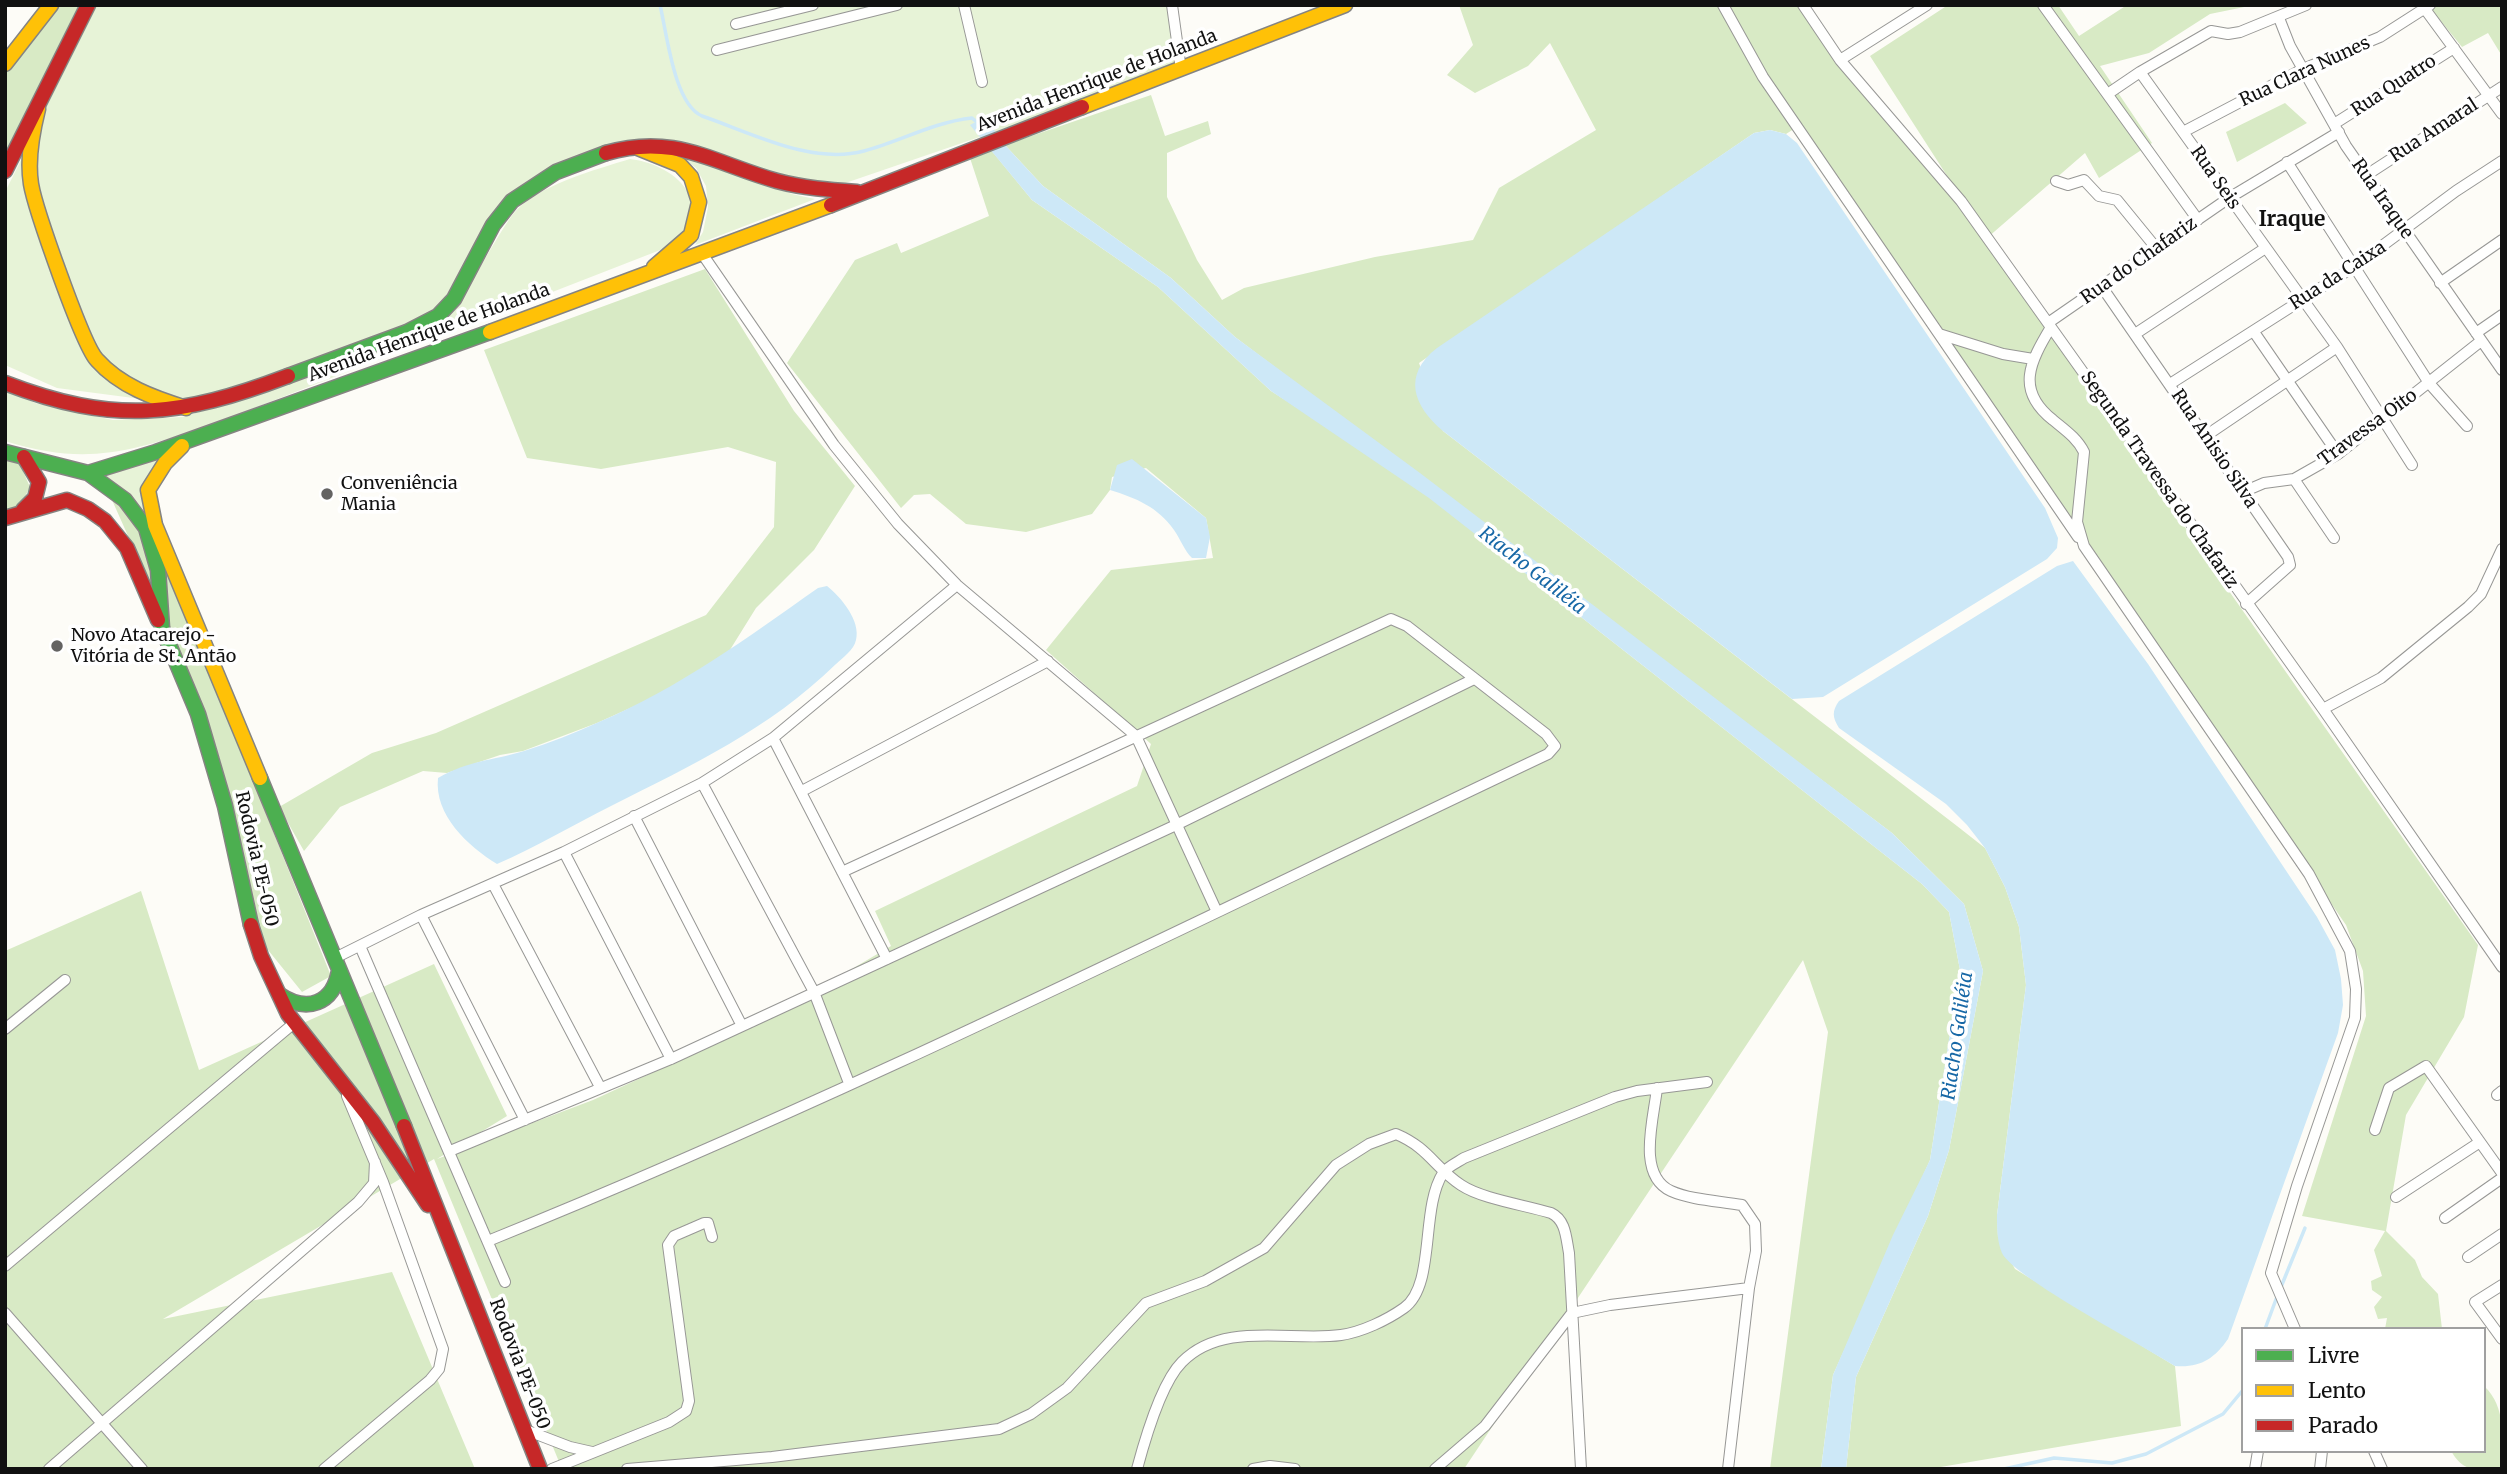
<!DOCTYPE html>
<meta charset="utf-8">
<style>
body{margin:0}
#map{position:relative;width:2507px;height:1474px;overflow:hidden;background:#fdfcf7;font-family:Merriweather,serif}
canvas{display:block}
.frame{position:absolute;inset:0;border:7px solid #111;pointer-events:none}
.legend{position:absolute;left:2241px;top:1327px;width:245px;height:126px;box-sizing:border-box;background:#fff;border:2px solid #a0a0a0;margin:0;padding:9px 12px;list-style:none;font-size:21px;color:#111}
.legend li{display:flex;align-items:center;gap:14px;height:35px}
.legend b{width:35px;border:2px solid #a0a0a0}
</style>
<div id="map">
<canvas width="2507" height="1474"></canvas>
<div class="frame"></div>
<ul class="legend">
<li><b style="height:9px;background:#4caf50"></b>Livre</li>
<li><b style="height:9px;background:#ffc107"></b>Lento</li>
<li><b style="height:9px;background:#c62828"></b>Parado</li>
</ul>
</div>
<script>
const context = document.querySelector('canvas').getContext('2d');
context.lineJoin = 'round';
function paint(path, color) {
  context.fillStyle = color;
  context.fill(path, 'evenodd');
}
function trace(path, color, width, dash) {
  context.strokeStyle = color;
  context.lineWidth = width;
  context.lineCap = dash ? 'butt' : 'round';
  context.setLineDash(dash || []);
  context.stroke(path);
}
function label(font, color, halo, rows, align = 'center') {
  context.font = font + ' Merriweather,serif';
  context.lineWidth = 7;
  context.setLineDash([]);
  context.textBaseline = 'middle';
  context.strokeStyle = halo;
  context.fillStyle = color;
  for (const [text, x, y, turn = 0] of rows) {
    context.save();
    context.translate(x, y);
    context.rotate((+turn || 0) * Math.PI / 180);
    context.textAlign = isNaN(turn) ? turn : align;
    if (halo) context.strokeText(text, 0, 0);
    context.fillText(text, 0, 0);
    context.restore();
  }
}
paint(new Path2D(`
 M91 5H1170L1178 69 825 190 677 151 792 194 815 199 695 245 703 232 708 207 706 186 696 168 680 156 655 149H621L522 192 446 309 186 408 167 402 88 350 33 194 31 136Z
 M22 158 77 336 141 399 57 388 5 365V192Z
 M630 159C681 165 720 211 668 247L203 428C127 452 85 466 5 441V389L35 403 113 420 182 417 237 401 443 317C473 287 488 249 513 214 535 186 597 169 630 159Z
 M165 454C149 470 139 491 146 514L134 500 95 477Z`), '#e7f3d7');
paint(new Path2D(`
 M46 5H83L5 162V64Z
 M1459 5H1797L1978 224 1870 56 1948 5H2058L2079 36 2127 5H2254L2210 14 2149 53 2100 66 2152 143 2099 178 2085 153 1987 238 2224 584 2478 945 2464 1017 2406 1115 2386 1231 2415 1260 2422 1277 2438 1294 2442 1329H2385L2387 1318 2378 1319 2374 1307 2382 1297 2372 1290 2371 1281 2382 1276 2374 1250 2385 1231 2302 1216 2366 1016 2363 971 2346 925 1797 127 1786 134 1770 130 1754 133 1419 363 1443 431 1957 826 1985 848 2005 887 2019 927 2026 985 1997 1215 1998 1237 2015 1269 2175 1366 2181 1426 1929 1469H1846L1856 1377 1928 1216 1949 1150 1983 971 1964 904 1892 833 1235 337 1171 278 1043 186 1005 145 1151 95 1165 136 1208 121 1211 134 1167 153V197L1197 260 1222 300 1244 288 1375 257 1473 240 1499 188 1596 130 1550 43 1528 66 1475 93 1447 75 1473 45Z
 M2435 5H2502V56L2488 33 2462 47 2431 9Z
 M2285 103 2307 123 2237 162 2226 132Z
 M991 150 1032 200 1158 287 1271 391 1438 497 1558 599 1922 884 1949 912 1960 970 1930 1160 1833 1375 1821 1469H1770L1828 1032 1803 960 1464 1469H562L434 1159 163 1319 392 1272 475 1469H5V951L141 891 199 1070 434 964 507 1116 437 1159 593 1100 758 1024 891 946 875 911 1137 786 1151 744 1046 650 1111 570 1213 558 1206 518 1146 468 1112 477 1110 490 1092 514 1026 532 966 524 930 494 914 495 901 508 787 363 855 260 897 243 901 253 989 216 970 158Z
 M705 269 794 411 855 486 814 550 756 608 728 653 657 696 597 723 523 751 500 755 447 773 423 771 340 807 304 851 279 807 372 753 436 733 706 615 774 527 776 462 728 447 601 469 527 458 484 350Z
 M5 456 18 460 30 487 20 506 5 512Z
 M104 482 134 500 146 514 331 976 302 992 264 945 220 760 198 693Z
 M2484 1386C2507 1407 2502 1440 2502 1469 2476 1469 2465 1474 2451 1451H2484Z`), '#d8eac5');
paint(new Path2D(`
 M985 117 1005 145 1043 186 1171 278 1235 337 1420 473 1892 833 1964 904 1983 971 1949 1150 1928 1216 1856 1377 1846 1469H1821L1833 1375 1893 1235 1930 1160 1960 970 1949 912 1922 884 1429 498 1271 391 1158 287 1032 200 970 125Z
 M1770 130 1786 134 1797 143 2045 508 2058 538 2057 548 2047 559 1823 697 1792 699 1443 431C1413 406 1402 375 1437 348L1754 133Z
 M1132 459 1206 518 1210 537 1206 558H1192C1184 550 1181 540 1174 530 1158 507 1136 498 1110 490L1117 465Z
 M2073 561 2148 664 2317 917 2335 950 2341 979 2343 1005 2338 1033 2228 1339C2214 1359 2200 1368 2175 1366 2144 1346 2013 1277 2002 1253 1997 1241 1997 1228 1997 1215L2026 985 2019 927 2005 887 1985 848 1967 825 1946 804 1839 728C1832 717 1832 711 1839 701L2057 566Z
 M827 586C841 597 861 621 856 640 854 650 842 658 836 664 768 730 694 764 611 806 573 825 536 847 497 864 468 846 434 815 438 778 470 760 491 761 524 751 549 743 575 733 599 722 679 688 747 638 818 588Z`), '#cde8f7');
trace(new Path2D(`
 M660 5C667 34 674 104 702 116 752 133 811 165 864 151 901 141 934 122 972 118L979 124
 M2281 1287 2305 1228
 M2265 1329 2278 1294
 M2004 1469 2054 1458 2112 1463 2146 1454 2223 1414 2243 1390`), '#cde8f7', 3.5);
const street = new Path2D(`
 M964 5 982 82
 M1172 5 1181 70
 M1723 5 1763 77 2078 537
 M1803 5 1840 60 1961 201 2323 709 2502 967
 M2043 5 2198 220
 M2306 5 2240 32 2228 34 2211 31 2140 72 2337 347 2412 465
 M2422 5 2502 114
 M2279 18 2290 46 2346 146 2502 370
 M736 24 813 5
 M717 50 897 5
 M1840 60 1927 5
 M2112 91 2140 72
 M2334 124 2454 48
 M2183 132 2303 69 2380 37 2430 5
 M2287 162 2429 383 2467 426
 M2365 176 2502 87
 M2056 181 2068 185 2084 180 2099 196 2117 200 2157 249
 M703 255 834 445 898 524 957 585 1136 736 1217 912
 M2440 283 2502 240
 M2102 287 2288 557 2290 565 2246 604
 M2048 323 2229 198 2339 132
 M2051 327C2030 362 2015 390 2053 420 2065 430 2077 438 2084 452L2077 522 2084 546 2309 874 2350 951 2356 989 2355 1018 2297 1186 2271 1273 2295 1329
 M2254 332 2338 454
 M2476 333 2502 315
 M1939 334 2003 354 2033 359
 M2135 334 2264 249
 M2170 384 2355 266 2456 191 2502 161
 M2204 437 2337 347
 M2294 479 2334 538
 M2243 492 2264 483 2294 479 2338 454 2481 341
 M2323 709 2381 678 2468 607 2481 594 2502 549
 M773 738 887 959
 M702 783 814 992 849 1083
 M802 791 1048 661
 M634 816 742 1026
 M564 852 671 1059
 M493 884 600 1087
 M421 915 525 1120
 M360 946 505 1282
 M335 958 421 915 564 852 702 783 773 738 957 585
 M5 1029 65 980
 M1657 1088C1654 1118 1636 1175 1671 1191 1691 1200 1720 1201 1742 1205L1755 1224 1756 1251 1749 1288 1728 1469
 M2497 1095 2502 1091
 M2375 1130 2389 1088 2426 1066 2502 1173
 M450 1151 671 1059 887 959 1176 825 1474 679
 M2396 1197 2480 1142
 M2445 1218 2502 1178
 M488 1241C848 1096 1197 920 1548 754L1555 746 1546 734 1407 626 1391 619 842 872
 M2468 1257 2502 1234
 M5 1266 293 1024
 M2502 1285 2475 1302 2502 1339
 M5 1313 142 1469
 M523 1429 570 1447 592 1452
 M2374 1451 2382 1469
 M49 1469 358 1202 374 1183 375 1162
 M324 1469 430 1380 439 1369 443 1349 383 1182 347 1096
 M552 1469 669 1422 686 1411 689 1401 668 1245 674 1236 704 1223H708L712 1237
 M627 1469 772 1457 999 1429 1031 1414 1067 1388 1146 1303 1205 1281 1264 1248 1336 1165 1369 1144 1396 1134C1429 1148 1434 1167 1461 1185 1482 1199 1525 1205 1551 1213 1566 1220 1566 1238 1569 1253L1581 1469
 M1137 1469C1145 1439 1161 1383 1182 1362 1223 1320 1291 1342 1341 1335 1362 1332 1387 1320 1404 1308 1436 1285 1420 1209 1443 1173 1447 1167 1458 1162 1464 1158L1615 1097 1637 1091 1707 1082
 M1253 1469 1270 1466 1295 1469
 M1435 1469 1485 1426 1572 1313 1610 1305 1749 1288
 M2255 1469 2258 1451
 M2320 1469 2322 1451`);
const fast = new Path2D(`
 M288 376 407 332 438 316 454 299 493 225 512 201 556 172 606 153
 M5 452 88 473 156 452 490 332
 M88 473 125 500 146 528 158 570 162 628 198 714 225 806 251 925
 M260 778 404 1126
 M280 995C307 1013 333 1004 339 971`);
const slow = new Path2D(`
 M5 64 51 5
 M1082 107 1345 5
 M38 109C32 133 27 159 31 184 35 208 83 346 97 360 120 386 154 398 186 408
 M638 148 680 165 691 177 699 202 691 235 654 267
 M490 332 831 205
 M182 446 165 463 148 490 155 525 260 778`);
const jam = new Path2D(`
 M606 153C675 133 713 163 777 181 803 188 830 190 857 192
 M5 171 88 5
 M831 205 1082 107
 M5 383C114 425 180 417 288 376
 M23 510 35 498 39 482 24 457
 M5 518 67 500 88 509 105 521 127 548 158 620
 M251 925 261 956 288 1014 373 1122 428 1205
 M404 1126 540 1469`);
trace(street, '#979795', 12);
trace(fast, '#858482', 17);
trace(slow, '#858482', 17);
trace(jam, '#858482', 17);
trace(street, '#fffffe', 10);
trace(fast, '#4caf50', 14);
trace(slow, '#ffc107', 14);
trace(jam, '#c62828', 14);
for (const [x, y, r, color] of [
 [327,494,7,"#646362"],
 [57,646,7,"#646362"]
]) {
  const dot = new Path2D();
  dot.arc(x, y, r, 0, 2 * Math.PI);
  context.fillStyle = color;
  context.fill(dot);
  trace(dot, '#fff', 2.5);
}
label('18px', '#111', '#fff', [
 ["Rua Clara Nunes",2305,72,-25],
 ["Avenida Henrique de Holanda",1097,81,-21],
 ["Rua Quatro",2394,86,-33],
 ["Rua Amaral",2434,131,-33],
 ["Rua Seis",2215,178,55],
 ["Rua Iraque",2382,199,55],
 ["Rua do Chafariz",2139,261,-35],
 ["Rua da Caixa",2338,276,-33],
 ["Avenida Henrique de Holanda",429,333,-20],
 ["Travessa Oito",2368,428,-36],
 ["Rua Anisio Silva",2214,449,56],
 ["Segunda Travessa do Chafariz",2159,480,55],
 ["Rodovia PE-050",256,859,77],
 ["Rodovia PE-050",519,1364,69]
]);
label('18px', '#111', '#fff', [
 ["Conveniência",341,484],
 ["Mania",341,505],
 ["Novo Atacarejo -",71,636],
 ["Vitória de St. Antão",71,657]
], 'left');
label('italic 19px', '#1768a6', '#fff', [
 ["Riacho Galiléia",1532,571,38],
 ["Riacho Galiléia",1958,1036,-82]
]);
label('bold 21px', '#111', '#fff', [
 ["Iraque",2292,220]
]);
</script>
